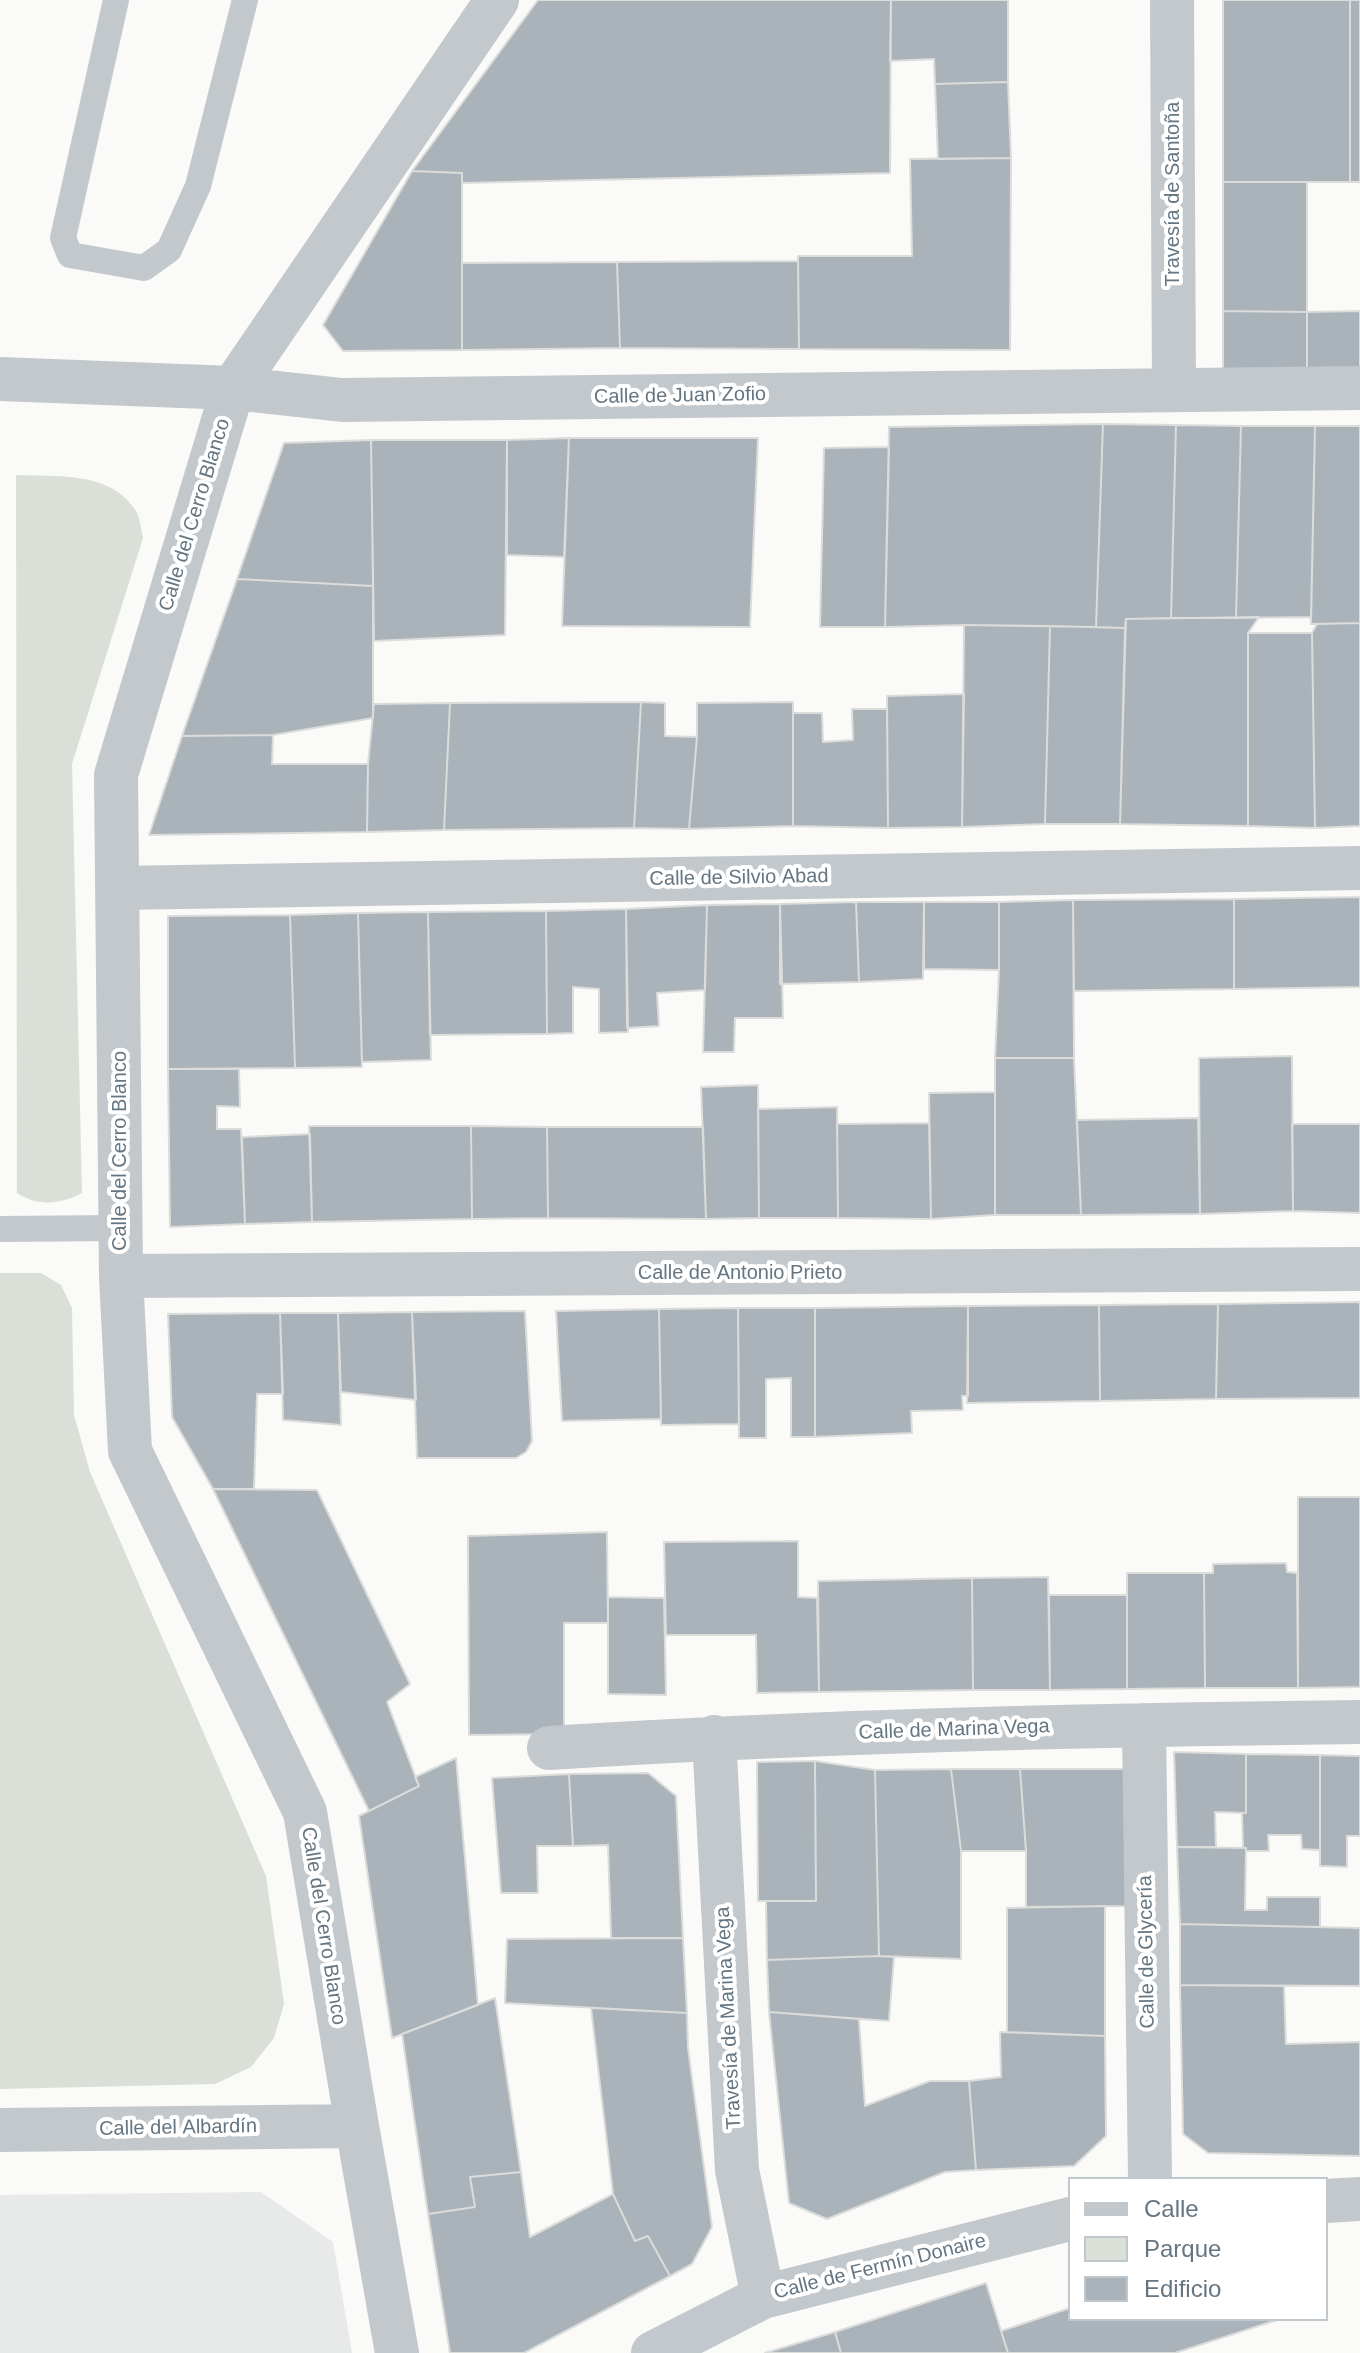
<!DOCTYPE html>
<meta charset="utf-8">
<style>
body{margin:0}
#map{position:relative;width:1360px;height:2353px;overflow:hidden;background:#fafaf8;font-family:Arial,sans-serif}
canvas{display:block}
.legend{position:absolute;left:1068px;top:2177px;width:260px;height:144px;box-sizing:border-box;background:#fff;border:2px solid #c1c8cd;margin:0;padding:10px 14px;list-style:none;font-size:24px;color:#657683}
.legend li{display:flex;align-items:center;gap:16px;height:40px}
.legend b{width:40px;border:2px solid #c1c8cd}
</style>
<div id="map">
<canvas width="1360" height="2353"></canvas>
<ul class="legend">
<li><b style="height:10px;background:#c3c8cc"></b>Calle</li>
<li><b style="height:22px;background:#dadfd7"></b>Parque</li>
<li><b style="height:22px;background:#aab3b9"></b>Edificio</li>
</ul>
</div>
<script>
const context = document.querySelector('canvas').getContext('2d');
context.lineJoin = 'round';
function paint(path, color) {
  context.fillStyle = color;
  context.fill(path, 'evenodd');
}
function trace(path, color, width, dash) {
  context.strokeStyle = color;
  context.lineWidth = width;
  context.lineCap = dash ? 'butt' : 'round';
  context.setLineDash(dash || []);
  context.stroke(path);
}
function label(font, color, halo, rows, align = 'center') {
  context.font = font + ' Arial,sans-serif';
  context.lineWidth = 8;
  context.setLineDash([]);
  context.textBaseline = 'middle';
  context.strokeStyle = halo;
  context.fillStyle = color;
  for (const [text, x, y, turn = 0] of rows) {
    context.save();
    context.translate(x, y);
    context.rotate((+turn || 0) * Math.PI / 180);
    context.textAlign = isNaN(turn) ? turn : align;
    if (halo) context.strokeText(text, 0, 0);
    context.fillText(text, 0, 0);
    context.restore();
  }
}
paint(new Path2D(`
 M261 2192 333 2242 352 2353H0V2195Z`), '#e8e9e9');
paint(new Path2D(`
 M16 475C56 477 108 471 134 508 140 515 141 529 143 538L72 764 82 1193C61 1204 38 1207 17 1193Z
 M0 1273H41L61 1285 72 1308 74 1415 90 1472 266 1876 284 2004 274 2038 251 2067 215 2084 0 2089Z`), '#dadfd7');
const building = new Path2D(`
 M538 0H891L890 173 462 183V173L412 171Z
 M891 0H1008V82L935 84 934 59 890 61Z
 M1223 0H1350V182H1223Z
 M1350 0H1360V182H1350Z
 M1008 82 1011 158 938 159 935 84Z
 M1011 158 1010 350 799 349 798 256H912L910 159Z
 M412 171 462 173V350L343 351 323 325Z
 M1223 182H1307V312L1223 311Z
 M798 261 799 349 620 348 617 262Z
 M617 262 620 348 462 350V263Z
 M1223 311 1307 312V372H1223Z
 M1360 311V371L1307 372V312Z
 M1103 424 1096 627 964 625 885 627 889 427Z
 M1103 424 1176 425 1171 618 1126 619 1125 628 1096 627Z
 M1176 425 1241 426 1236 618H1171Z
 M1241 426H1315L1311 617 1236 618Z
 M1315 426H1360V623L1311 624Z
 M569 438H758L750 627 562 626Z
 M569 438 564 557 507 555V440Z
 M371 440H507L505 635 374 641Z
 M371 440 373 586 237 579 284 443Z
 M889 447 885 627H820L824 448Z
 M237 579 373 586V718L273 735 182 736Z
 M1259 617 1248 633V826L1120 824 1126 619Z
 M1360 623V826L1315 828 1312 633 1317 624Z
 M964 625 1050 626 1045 824 962 827Z
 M1050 626 1125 628 1120 824H1045Z
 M1248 633H1312L1315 828 1248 826Z
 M964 694 962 827 888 828 887 696Z
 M641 702 665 703V736L697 737 689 829 634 828Z
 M641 702 634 828 444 830 450 703Z
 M793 702V826L689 829 697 737V703Z
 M450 703 444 830 367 832 368 764 374 704Z
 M852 709H887L888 828 793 826V713H822L823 742 853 740Z
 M273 735 272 764H368L367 832 149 835 182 736Z
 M1360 897V987L1234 989V899Z
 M1234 899V989L1074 991 1073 900Z
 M1073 900 1074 1058H995L999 970V902Z
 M856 902H924L923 979 859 982Z
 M856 902 859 982 780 984V904Z
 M924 902H999V970L924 969Z
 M780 904 783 1018H735L734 1052H703L707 905Z
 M707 905 705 990 657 993 659 1026 627 1028 626 909Z
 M626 909 628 1032 599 1033V989L573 987V1033L547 1034 546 911Z
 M546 911 547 1034 430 1035 428 912Z
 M428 912 431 1060 362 1062 358 913Z
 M358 913 362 1067 295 1068 290 915Z
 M290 915 295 1068 168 1069V916Z
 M1292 1056 1293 1211 1200 1214 1199 1058Z
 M995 1058H1074L1081 1215H995Z
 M168 1069H239L240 1107 217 1106V1129H241L245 1224 170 1227Z
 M758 1085 759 1218 706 1219 701 1087Z
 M995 1092V1215L931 1219 929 1093Z
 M837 1107 838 1218H759L758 1109Z
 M1198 1118 1200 1214 1081 1215 1077 1120Z
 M929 1123 931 1219 838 1218 837 1124Z
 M1292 1124H1360V1213L1293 1211Z
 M309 1126H471L472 1219 312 1222Z
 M471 1126 547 1127 548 1218 472 1219Z
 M547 1127H703L706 1219 548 1218Z
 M310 1134 312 1222 245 1224 242 1137Z
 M1360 1302V1398L1216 1399 1218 1304Z
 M1218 1304 1216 1399 1100 1401 1099 1305Z
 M1099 1305 1100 1401 967 1403 968 1306Z
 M968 1306V1396H962L963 1410 911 1411 912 1433 815 1437V1308Z
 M738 1308 739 1424 661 1425 659 1309Z
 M738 1308H815V1437H791V1378L766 1379V1438H739Z
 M659 1309 661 1419 562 1421 556 1311Z
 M525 1311 532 1441 526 1452 516 1458H417L412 1312Z
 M412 1312 416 1400 341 1392 338 1313Z
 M280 1313 283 1394H257L254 1489H213L172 1417 168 1314Z
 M280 1313H338L341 1425 283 1420Z
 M213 1489 317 1490 410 1684 387 1702 419 1786 369 1811Z
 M1298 1497H1360V1687L1298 1688Z
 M607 1532 608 1623H564V1734L469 1735 468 1536Z
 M798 1541V1597L817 1598 819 1692 757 1693 756 1635H666L664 1542Z
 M1286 1563 1287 1572 1297 1573 1298 1688H1205L1204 1573H1213V1564Z
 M1127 1573H1204L1205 1688 1127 1689Z
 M1048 1577 1050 1690H973L972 1578Z
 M972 1578 973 1690 819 1692 818 1581Z
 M1049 1595H1127V1689L1050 1690Z
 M608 1597 664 1598 666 1695 608 1694Z
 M1174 1752 1246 1754V1813L1215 1812 1216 1847H1177Z
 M1246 1754 1320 1755V1850L1302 1849 1301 1835H1268L1269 1851H1246V1848H1243L1242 1813H1246Z
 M1320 1755 1360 1756V1836H1347V1867L1320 1866Z
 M456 1758 478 2005 392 2038 359 1816 419 1786 415 1777Z
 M815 1761 875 1770 879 1956 767 1960 766 1901H816Z
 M815 1761 816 1901H758L757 1762Z
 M951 1769H1020L1026 1851H961Z
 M951 1769 961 1851V1959L879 1956 875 1770Z
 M1020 1769H1126L1128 1906 1026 1907V1851Z
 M648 1773 676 1796 683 1938H611L608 1845 573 1846 569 1774Z
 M569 1774 573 1846H537L538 1893H501L492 1778Z
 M1177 1847 1246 1848 1245 1910H1267V1897H1320V1927L1180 1924Z
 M1105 1906V2036L1007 2032V1908Z
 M1180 1924 1360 1928V1986L1180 1985Z
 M683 1938 687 2013 505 2003 507 1939Z
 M879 1956 894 1957 889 2021 769 2012 767 1960Z
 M1180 1985 1284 1986 1286 2044 1360 2042V2156L1208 2153 1183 2134Z
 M495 1998 521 2172 470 2177 475 2207 428 2214 402 2034Z
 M591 2008 687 2013 688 2048 712 2227 692 2264 670 2276 648 2236 635 2241 613 2194Z
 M769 2012 859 2019 865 2106 930 2081H969L976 2170 945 2172 827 2219 789 2203Z
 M1000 2032 1105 2036 1106 2136 1074 2166 976 2170 969 2081 1001 2077Z
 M521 2172 530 2237 613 2194 635 2241 648 2236 670 2276 524 2353H450L428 2214 475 2207 470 2177Z
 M986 2283 1008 2353H841L835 2332Z
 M1070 2308V2319H1280L1175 2353H1008L1001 2331Z
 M835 2332 841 2353H765Z`);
paint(building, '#aab3b9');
trace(building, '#dcdcda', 2);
trace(new Path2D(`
 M116 0 63 238 70 255 144 268 169 250 198 186 245 0
 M0 1229 120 1228`), '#c3c8cc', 26);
trace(new Path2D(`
 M1172 0 1174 389
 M0 379 233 388 342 400 1360 388
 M118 888 1360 868
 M121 1276 1360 1269
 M1144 1725 1150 2179
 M714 1737 737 2170 763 2297
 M549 1748C819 1731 1090 1725 1360 1722
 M0 2130 357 2126
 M1326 2201 1360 2199
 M397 2353 357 2126 305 1812 130 1451 121 1276 116 775 233 388 497 0
 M653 2353 763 2297 1070 2219`), '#c3c8cc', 44);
label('20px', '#657683', '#fff', [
 ["Travesía de Santoña",1173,194,-90],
 ["Calle de Juan Zofio",680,396,-1],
 ["Calle del Cerro Blanco",195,515,-73],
 ["Calle de Silvio Abad",739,878,-1],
 ["Calle del Cerro Blanco",120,1151,-90],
 ["Calle de Antonio Prieto",740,1273],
 ["Calle de Marina Vega",954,1730,-2],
 ["Calle del Cerro Blanco",323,1926,81],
 ["Calle de Glycería",1147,1952,-91],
 ["Travesía de Marina Vega",729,2018,-93],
 ["Calle del Albardín",178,2128,-1],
 ["Calle de Fermín Donaire",880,2267,-14]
]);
</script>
